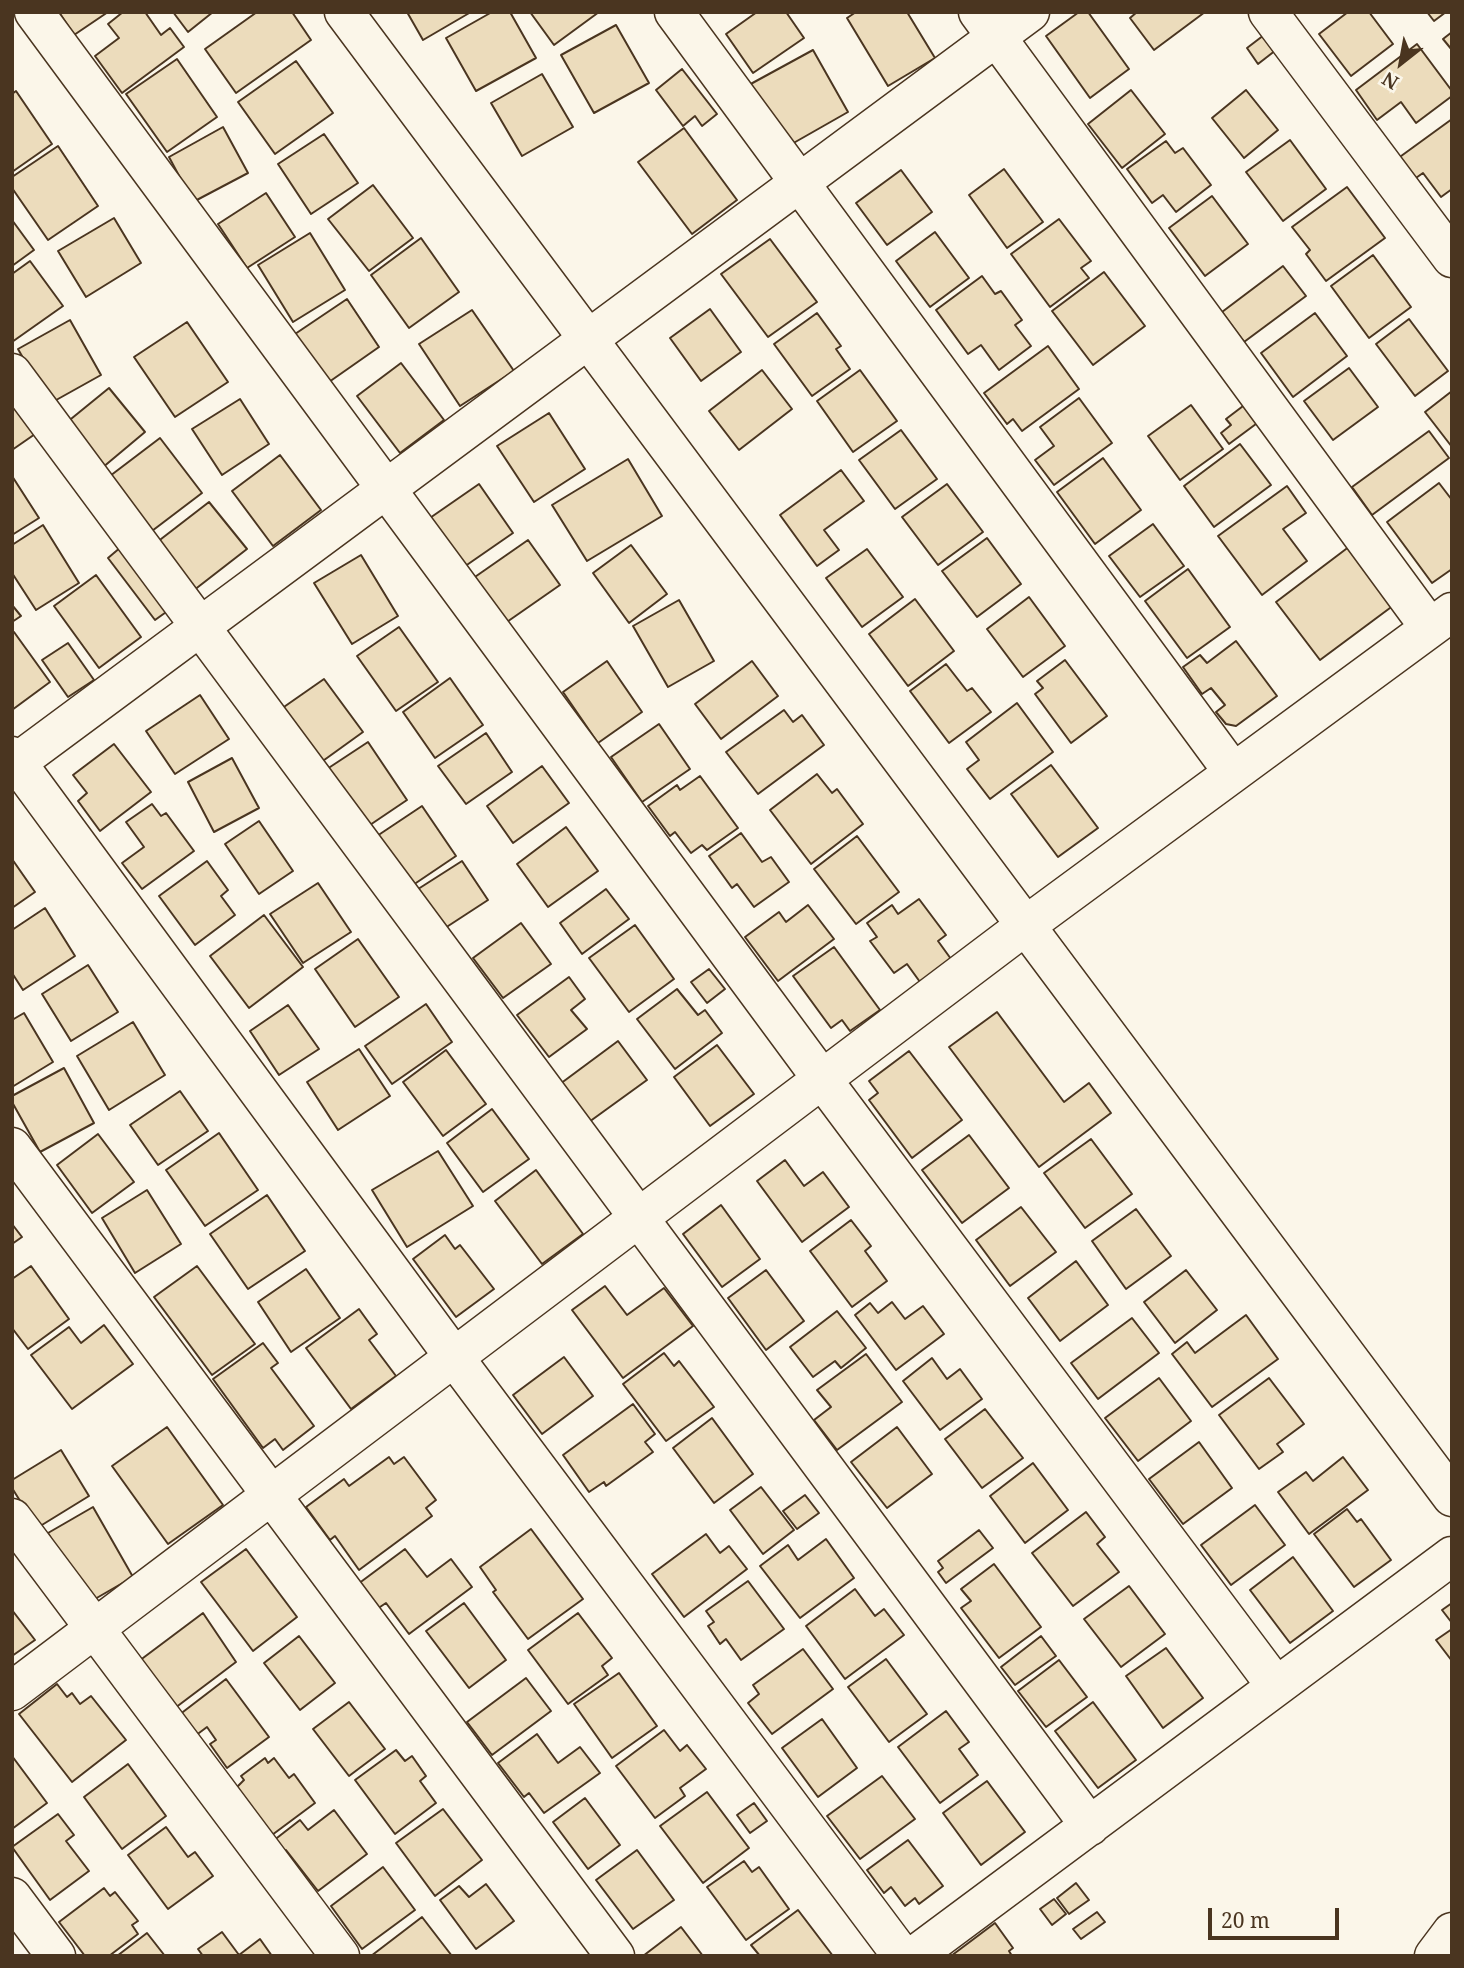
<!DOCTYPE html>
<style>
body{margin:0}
#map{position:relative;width:1464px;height:1968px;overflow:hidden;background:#fbf6e9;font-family:"Noto Serif",serif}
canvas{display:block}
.frame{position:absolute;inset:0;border:14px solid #4a3520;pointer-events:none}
.north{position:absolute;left:1366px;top:28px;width:70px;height:70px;-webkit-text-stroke:5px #fbf6e9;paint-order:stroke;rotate:211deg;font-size:19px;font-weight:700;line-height:28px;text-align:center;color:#4a3520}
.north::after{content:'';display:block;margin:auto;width:24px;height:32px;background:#4a3520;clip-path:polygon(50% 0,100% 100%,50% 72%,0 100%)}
.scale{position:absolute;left:1208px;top:1908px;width:131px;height:32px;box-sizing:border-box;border:4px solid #4a3520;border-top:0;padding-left:9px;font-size:21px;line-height:24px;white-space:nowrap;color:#4a3520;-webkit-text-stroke:5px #fbf6e9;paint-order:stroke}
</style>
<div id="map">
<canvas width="1464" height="1968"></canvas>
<div class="frame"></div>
<div class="north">N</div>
<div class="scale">20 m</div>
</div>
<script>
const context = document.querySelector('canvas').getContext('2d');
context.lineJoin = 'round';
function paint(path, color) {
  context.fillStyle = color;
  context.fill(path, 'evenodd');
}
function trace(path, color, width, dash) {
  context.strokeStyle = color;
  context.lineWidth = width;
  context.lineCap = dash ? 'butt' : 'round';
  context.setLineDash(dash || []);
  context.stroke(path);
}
const building = new Path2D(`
 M59 12H108L74 35Z
 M123 12H145L161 35 170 28 184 47 122 93 95 56 119 38 108 24Z
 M173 12H213L188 32Z
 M257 12H292L311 40 236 93 205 49Z
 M407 12H471L423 40Z
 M492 12H510L536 58 476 91 446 38Z
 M530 12H599L554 45Z
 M757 12H786L804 38 753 73 726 34Z
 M856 12H907L935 58 888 86 847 18Z
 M1079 12H1088L1129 69 1090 98 1046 36Z
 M1137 12H1205L1154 50 1130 18Z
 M1348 12H1369L1393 44 1351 76 1319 34Z
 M1427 12H1446L1434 21Z
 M616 25 649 83 594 113 561 55Z
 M1452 32V50L1443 39Z
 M1264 35 1276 50 1258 64 1247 48Z
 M1417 44 1452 91V96L1416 123 1401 102 1377 120 1356 90Z
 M813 50 848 112 783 149 747 86Z
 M177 59 217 117 167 152 126 94Z
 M296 61 333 113 275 154 238 102Z
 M682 69 717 114 702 126 695 116 683 126 656 90Z
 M542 74 573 127 522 156 491 103Z
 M1131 90 1165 134 1122 168 1088 124Z
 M1246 90 1278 130 1244 158 1212 118Z
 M16 91 52 144 12 172V94Z
 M1452 119V189L1441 197 1423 173 1413 180 1397 159Z
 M223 127 248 173 193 202 169 157Z
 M684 128 737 200 692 234 638 162Z
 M324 134 358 183 311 214 278 164Z
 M1290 140 1326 189 1283 221 1246 172Z
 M1166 141 1175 153 1183 148 1211 185 1176 212 1163 195 1152 203 1127 169Z
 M58 146 98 206 48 240 12 188V177Z
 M1004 169 1043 222 1007 248 969 195Z
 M901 170 932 212 887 245 856 203Z
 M373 185 413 238 369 271 328 219Z
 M1347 187 1385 238 1326 281 1306 254 1310 250 1292 227Z
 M266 193 295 237 247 268 218 224Z
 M1212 196 1248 244 1205 276 1169 228Z
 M114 218 141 263 86 297 58 251Z
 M1059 219 1091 261 1081 268 1089 278 1050 307 1011 254Z
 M12 220 34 250 12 266Z
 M935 232 969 278 930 307 896 261Z
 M310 233 345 290 293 322 258 265Z
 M421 238 459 292 409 328 371 275Z
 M770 239 817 302 768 337 721 274Z
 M1373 255 1411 307 1369 338 1331 286Z
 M30 261 63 306 12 342V274Z
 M1283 266 1306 296 1244 342 1222 312Z
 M1104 272 1145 326 1093 365 1052 311Z
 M982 276 995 294 1001 291 1022 320 1015 325 1031 346 999 370 981 345 968 354 936 310Z
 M347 299 379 347 329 382 295 334Z
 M710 309 741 352 701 381 670 338Z
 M472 310 514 371 460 406 419 344Z
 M817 313 841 346 836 349 850 369 812 396 774 344Z
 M1315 313 1347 356 1293 397 1261 353Z
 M1409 319 1448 371 1415 396 1376 344Z
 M70 320 101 375 49 404 18 349Z
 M187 322 228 382 175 417 134 357Z
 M1048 346 1079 389 1022 431 1013 419 1007 424 984 393Z
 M401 363 444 420 400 453 357 396Z
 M1349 368 1378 407 1333 440 1304 401Z
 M762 370 792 409 739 450 709 411Z
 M860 370 897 421 853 452 817 401Z
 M109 388 145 432 102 468 66 423Z
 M1452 391V447L1425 412Z
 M12 396 38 432 12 450Z
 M1079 398 1112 443 1054 485 1035 460 1054 446 1040 427Z
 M240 399 269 444 222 475 192 429Z
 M1247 403 1260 421 1229 444 1221 433 1231 425 1226 419Z
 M1191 405 1223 449 1180 480 1148 436Z
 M549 413 585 469 534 502 497 446Z
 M901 430 937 479 895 509 859 460Z
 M1429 431 1449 458 1372 515 1352 487Z
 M160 438 202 493 148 534 106 479Z
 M1240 444 1271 485 1214 527 1184 486Z
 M280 455 321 510 273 546 232 491Z
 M1103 458 1141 510 1095 544 1057 492Z
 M628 459 662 516 587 561 552 505Z
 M841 470 864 501 824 530 839 550 817 566 780 515Z
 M12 476 39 518 12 535Z
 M1439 483 1452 500V569L1432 583 1387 522Z
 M479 484 513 533 461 569 427 520Z
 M947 484 983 532 938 565 902 517Z
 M1287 486 1306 513 1283 529 1307 561 1262 595 1218 536Z
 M209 502 247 549 189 594 152 546Z
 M1153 524 1184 566 1140 597 1109 556Z
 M43 525 79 583 36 610 12 573V545Z
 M987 538 1021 584 977 617 942 571Z
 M528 540 560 585 504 624 472 579Z
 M631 545 667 594 629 623 593 573Z
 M1350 546 1394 605 1320 660 1276 602Z
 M121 547 169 610 155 620 108 558Z
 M867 549 903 597 862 627 826 578Z
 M361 555 398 616 352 644 314 583Z
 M1188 569 1230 627 1187 658 1145 601Z
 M96 575 141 637 99 668 54 606Z
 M1029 597 1065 646 1023 677 987 629Z
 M915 599 954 651 908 686 869 634Z
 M679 600 714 661 668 687 633 626Z
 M12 605 21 616 12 622Z
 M399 627 438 682 396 711 357 656Z
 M14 632 50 682 12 710V633Z
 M1236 641 1277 696 1236 726 1226 724 1216 712 1225 705 1211 688 1202 694 1183 667 1200 655 1207 663Z
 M68 643 94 680 68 697 42 660Z
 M1065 660 1107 716 1071 743 1035 694 1043 688 1037 681Z
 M607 661 642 712 598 743 563 692Z
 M752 661 778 696 721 739 695 704Z
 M946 664 967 691 972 688 991 712 949 743 910 691Z
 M450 678 483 725 435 758 403 712Z
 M324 679 363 732 320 763 281 709Z
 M200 695 229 739 175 774 146 731Z
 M1017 703 1053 752 990 799 967 769 979 760 966 742Z
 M784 710 793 722 802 715 824 745 758 794 726 752Z
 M659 724 690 769 642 802 611 757Z
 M486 733 512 772 466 804 438 766Z
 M368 742 407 800 364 829 324 771Z
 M114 744 151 792 100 831 78 801 87 793 73 775Z
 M232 758 259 808 214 832 188 782Z
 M1051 765 1098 828 1058 857 1011 794Z
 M542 766 569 803 513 843 487 806Z
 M817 774 832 793 837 789 863 824 811 864 770 810Z
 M700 776 738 828 707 850 702 845 691 853 675 832 670 836 648 806 677 785 680 790Z
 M152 804 161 816 166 813 194 851 142 889 122 863 144 847 126 822Z
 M422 806 456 856 410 887 377 836Z
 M259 821 293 871 259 894 225 844Z
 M566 827 598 871 548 907 517 864Z
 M741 833 762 862 771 857 789 882 754 907 737 884 732 888 709 856Z
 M857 836 899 892 856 924 814 869Z
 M12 859 35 892 12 908Z
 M207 861 228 890 221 896 235 915 195 945 159 896Z
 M462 861 488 900 442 930 415 891Z
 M318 883 351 932 303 963 270 914Z
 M606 889 629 919 582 954 560 923Z
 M919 899 946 935 938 941 951 959 920 982 907 964 894 973 870 941 877 937 867 923 892 905 898 914Z
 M808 905 834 939 778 981 745 937 779 912 786 922Z
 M45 908 75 956 23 990 12 973V930Z
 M264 915 303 967 249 1008 210 956Z
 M521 923 551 964 503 998 473 958Z
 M635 925 674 979 629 1012 589 958Z
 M358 939 399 997 355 1027 315 969Z
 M834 947 880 1010 850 1031 842 1020 831 1028 793 976Z
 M88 965 118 1012 71 1041 42 994Z
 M709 969 725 989 707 1003 691 982Z
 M569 977 585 999 571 1010 587 1029 549 1057 517 1015Z
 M677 989 698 1015 705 1010 722 1033 675 1069 637 1019Z
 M426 1004 452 1042 392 1084 365 1046Z
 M288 1005 319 1049 279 1075 250 1031Z
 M997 1012 1064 1102 1089 1083 1111 1113 1039 1167 949 1047Z
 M24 1013 53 1062 12 1087V1020Z
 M133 1022 165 1075 109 1110 77 1056Z
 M618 1041 647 1080 589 1122 560 1084Z
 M717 1045 754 1094 710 1126 674 1077Z
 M359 1049 390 1096 338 1130 307 1082Z
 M446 1050 486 1104 443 1136 403 1082Z
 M909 1051 962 1120 912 1158 869 1100 878 1093 869 1081Z
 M64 1068 94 1123 40 1152 12 1102V1096Z
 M180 1091 208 1131 158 1165 130 1125Z
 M492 1109 529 1159 483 1192 447 1143Z
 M219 1133 258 1190 205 1226 166 1170Z
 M98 1134 134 1182 92 1213 57 1165Z
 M969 1135 1009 1188 962 1223 922 1170Z
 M1091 1139 1132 1194 1085 1228 1044 1173Z
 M438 1151 473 1206 407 1247 372 1190Z
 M785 1160 804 1186 823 1172 849 1207 802 1242 757 1181Z
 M536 1170 583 1234 542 1264 495 1201Z
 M147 1190 181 1244 135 1273 102 1218Z
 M267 1195 305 1251 248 1289 210 1234Z
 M721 1205 760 1259 722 1287 683 1234Z
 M1021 1207 1056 1252 1010 1286 976 1240Z
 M1136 1209 1171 1256 1126 1289 1092 1241Z
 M851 1220 871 1246 865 1251 887 1281 852 1307 810 1251Z
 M12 1224 22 1237 12 1244Z
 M445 1235 455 1249 460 1245 494 1289 456 1317 413 1259Z
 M1076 1261 1108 1305 1060 1341 1028 1298Z
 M31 1266 69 1319 28 1349 12 1328V1279Z
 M197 1266 255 1344 212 1375 154 1297Z
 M306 1269 340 1318 291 1352 258 1302Z
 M766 1270 804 1321 766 1350 728 1298Z
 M1186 1270 1217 1310 1175 1343 1144 1302Z
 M605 1286 627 1315 664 1288 693 1326 623 1378 572 1310Z
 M892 1302 905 1319 923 1306 944 1334 896 1370 855 1315 870 1303 878 1313Z
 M359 1309 377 1334 369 1340 396 1376 351 1409 306 1348Z
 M837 1311 866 1348 841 1368 835 1361 813 1377 790 1347Z
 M1246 1315 1278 1359 1212 1407 1172 1354 1187 1342 1195 1353Z
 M1132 1318 1159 1353 1098 1399 1071 1363Z
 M104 1325 133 1364 72 1409 31 1355 69 1327 81 1343Z
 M263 1343 278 1363 271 1368 314 1426 283 1450 275 1439 263 1448 213 1379Z
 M664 1353 674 1366 679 1361 714 1407 666 1441 623 1384Z
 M866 1354 902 1402 837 1450 814 1420 831 1407 817 1390Z
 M564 1357 593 1396 542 1434 513 1395Z
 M932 1358 947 1379 960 1369 982 1399 940 1430 903 1381Z
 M1159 1378 1191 1421 1138 1461 1105 1418Z
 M1269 1378 1304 1424 1277 1444 1283 1452 1259 1469 1219 1415Z
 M633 1404 655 1434 645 1442 653 1452 606 1486 604 1482 589 1492 563 1455Z
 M985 1409 1023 1458 982 1488 945 1439Z
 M712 1418 753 1474 714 1503 673 1448Z
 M167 1427 223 1505 168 1544 112 1466Z
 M897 1427 932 1474 887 1508 851 1462Z
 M1199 1442 1232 1488 1183 1524 1149 1479Z
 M61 1450 89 1496 37 1528 12 1488V1480Z
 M389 1457 394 1464 404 1457 436 1500 426 1508 432 1516 359 1570 335 1536 330 1540 306 1507 344 1479 349 1486Z
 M1343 1457 1368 1490 1309 1534 1278 1492 1306 1472 1313 1481Z
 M1033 1463 1068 1510 1025 1543 990 1496Z
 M761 1487 794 1530 763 1554 730 1510Z
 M805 1495 819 1513 797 1529 783 1511Z
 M1255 1505 1285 1545 1231 1585 1201 1545Z
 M93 1507 133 1577 88 1603 48 1533Z
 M1347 1509 1357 1522 1361 1519 1391 1560 1354 1587 1314 1534Z
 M1086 1512 1105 1537 1097 1544 1119 1572 1073 1606 1032 1553Z
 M531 1529 583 1599 528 1639 493 1592 496 1590 480 1567Z
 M979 1530 993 1548 946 1583 938 1572 943 1568 938 1561Z
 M706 1534 720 1553 729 1546 747 1569 684 1617 652 1574Z
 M826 1539 854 1578 800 1618 760 1566 788 1545 798 1560Z
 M246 1549 297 1617 253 1651 201 1582Z
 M405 1549 427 1577 451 1559 472 1587 409 1634 386 1603 377 1609 358 1584Z
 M1293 1557 1333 1611 1290 1643 1250 1590Z
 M994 1564 1041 1627 999 1658 961 1608 971 1601 961 1589Z
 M748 1581 784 1629 741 1660 726 1639 720 1644 708 1626 714 1622 706 1611Z
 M1129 1586 1165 1634 1121 1667 1084 1619Z
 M855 1589 875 1616 884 1609 904 1635 845 1679 806 1626Z
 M464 1603 506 1660 469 1688 426 1631Z
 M1452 1603V1623L1442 1610Z
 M12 1610 35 1640 12 1656Z
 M203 1613 236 1662 175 1708 139 1661Z
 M578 1613 612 1658 602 1666 608 1675 568 1704 528 1650Z
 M1452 1629V1661L1436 1640Z
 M299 1636 335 1683 300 1710 264 1663Z
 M1041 1636 1056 1656 1015 1685 1001 1667Z
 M1166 1648 1203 1698 1163 1728 1126 1676Z
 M803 1649 833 1689 772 1734 748 1703 759 1694 753 1685Z
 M886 1659 927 1714 889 1742 848 1687Z
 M1059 1660 1087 1697 1046 1727 1018 1691Z
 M619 1673 657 1726 612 1758 574 1704Z
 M526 1678 551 1711 492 1755 467 1722Z
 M226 1679 269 1737 227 1768 210 1744 216 1740 207 1727 195 1736 179 1715Z
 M57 1684 67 1697 72 1693 80 1704 91 1696 126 1740 72 1782 19 1714Z
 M349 1702 385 1749 349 1776 313 1729Z
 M1093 1702 1136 1760 1098 1788 1055 1731Z
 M946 1711 969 1742 959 1749 978 1775 940 1803 898 1747Z
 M822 1719 857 1768 818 1797 782 1748Z
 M664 1730 680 1751 687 1745 706 1769 680 1788 685 1796 655 1818 616 1766Z
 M537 1734 558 1763 580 1747 600 1773 544 1813 529 1793 524 1797 498 1763Z
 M396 1750 405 1761 412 1756 426 1776 420 1781 436 1803 395 1834 355 1780Z
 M12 1756 47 1803 12 1829Z
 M265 1758 268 1763 274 1758 289 1778 294 1774 315 1803 272 1835 237 1787 244 1780 241 1776Z
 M128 1764 166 1816 122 1849 84 1797Z
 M882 1776 915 1819 860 1859 827 1816Z
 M987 1781 1025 1832 981 1865 943 1813Z
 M707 1792 749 1848 703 1883 660 1826Z
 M585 1798 620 1845 588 1869 553 1822Z
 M754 1803 767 1821 750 1833 737 1815Z
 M443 1809 482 1860 435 1896 396 1843Z
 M334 1810 367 1854 318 1891 286 1850 282 1854 273 1841 300 1820 308 1830Z
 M58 1814 74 1835 66 1841 89 1871 50 1900 12 1847Z
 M166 1827 188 1857 195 1852 213 1876 168 1909 128 1855Z
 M908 1840 943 1886 919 1904 915 1898 905 1906 891 1887 884 1893 867 1870Z
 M637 1850 674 1900 633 1929 596 1880Z
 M744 1861 752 1872 759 1867 789 1909 746 1940 707 1887Z
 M383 1867 415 1910 362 1949 331 1906Z
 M1076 1883 1089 1900 1069 1914 1057 1898Z
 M486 1884 514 1921 476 1949 440 1900 459 1886 469 1897Z
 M104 1888 110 1896 115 1892 138 1921 132 1925 138 1934 109 1956H85L59 1922Z
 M1054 1899 1066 1914 1052 1925 1040 1909Z
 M798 1910 833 1956H760L751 1945Z
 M1097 1912 1105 1922 1081 1939 1073 1929Z
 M422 1917 452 1956H371Z
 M995 1923 1013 1948 1009 1951 1012 1956H951Z
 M681 1927 703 1956H643Z
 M222 1932 239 1955 260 1939 272 1956H203L198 1949Z
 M147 1933 165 1956H117Z`);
paint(building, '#ecdcbc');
trace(building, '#4a3520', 2);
const minor = new Path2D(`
 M34 12 822 1079 1276 1686
 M674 12 1233 772
 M978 12 1430 628
 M1268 12 1452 258
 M12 373 1090 1826
 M12 756 454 1357 902 1956
 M12 766 1030 12
 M12 1147 615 1956
 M12 1518 340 1956
 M12 1691 1025 926 1452 612
 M12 1897 56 1956
 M914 1956 1452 1556
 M1434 1956 1452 1932`);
const tertiary = new Path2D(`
 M344 12 1452 1497`);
trace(minor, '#4a3520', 41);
trace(tertiary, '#4a3520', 41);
trace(minor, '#fbf6e9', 38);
trace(tertiary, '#fbf6e9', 38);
</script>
